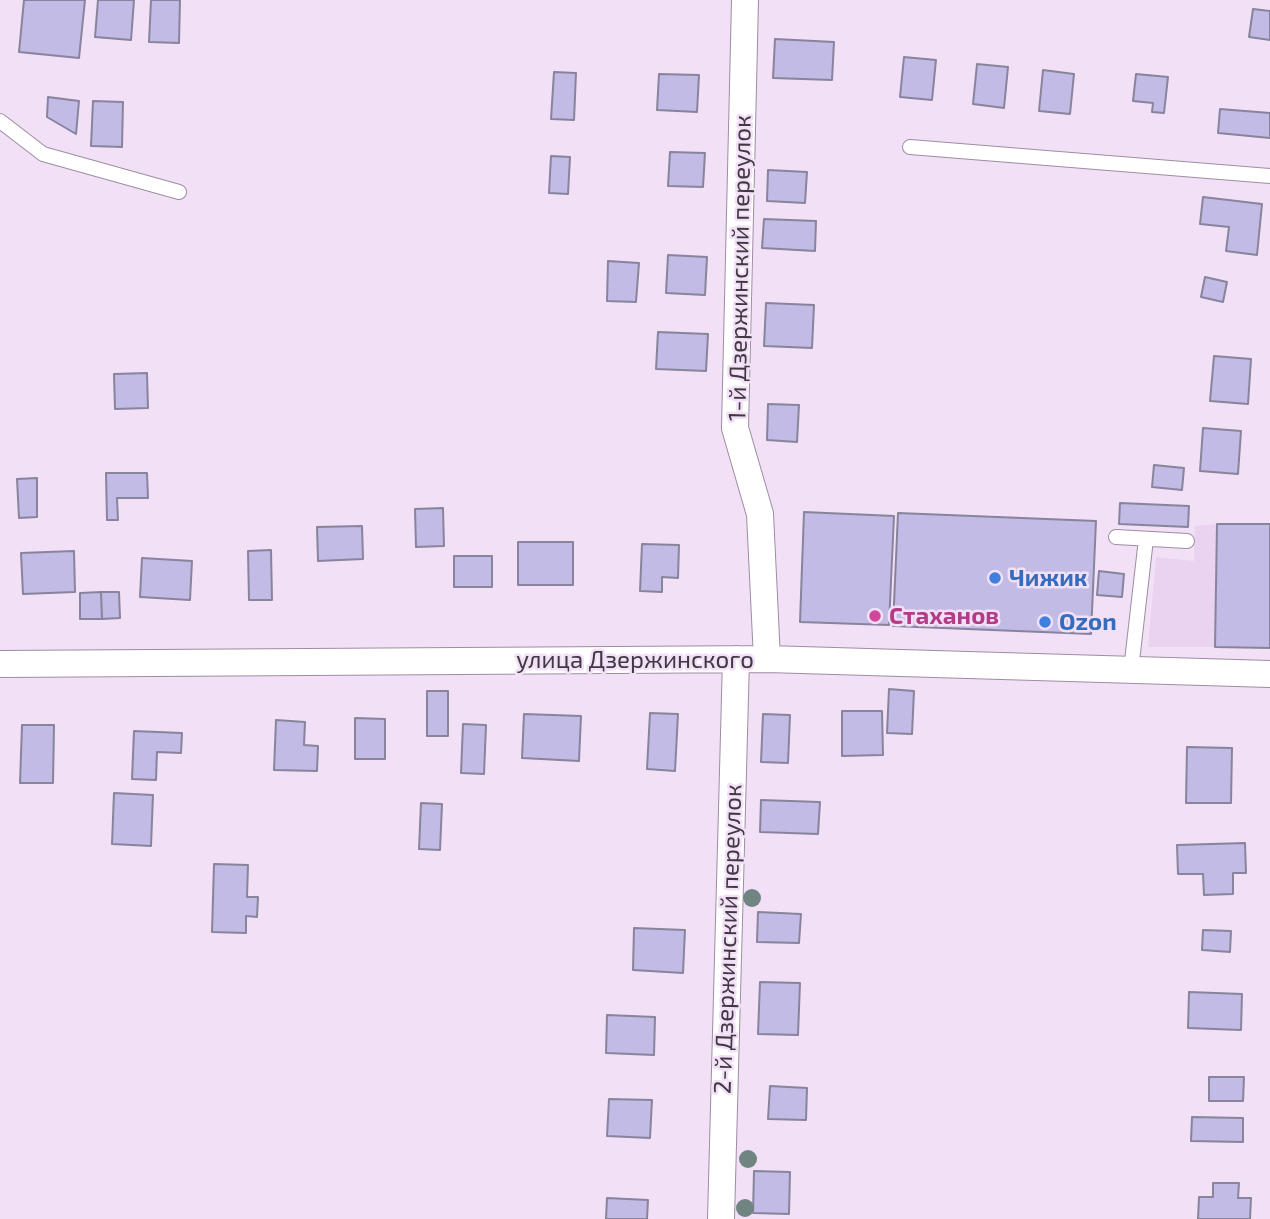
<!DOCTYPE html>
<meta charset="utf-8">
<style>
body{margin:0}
canvas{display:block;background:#f2e0f7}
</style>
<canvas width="1270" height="1219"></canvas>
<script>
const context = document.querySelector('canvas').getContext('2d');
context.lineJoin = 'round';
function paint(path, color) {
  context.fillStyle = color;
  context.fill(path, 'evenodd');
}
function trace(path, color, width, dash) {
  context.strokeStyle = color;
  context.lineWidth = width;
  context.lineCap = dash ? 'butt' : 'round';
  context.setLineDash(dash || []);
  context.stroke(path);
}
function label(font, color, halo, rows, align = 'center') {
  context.font = font + ' "Exo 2",sans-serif';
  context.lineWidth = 5;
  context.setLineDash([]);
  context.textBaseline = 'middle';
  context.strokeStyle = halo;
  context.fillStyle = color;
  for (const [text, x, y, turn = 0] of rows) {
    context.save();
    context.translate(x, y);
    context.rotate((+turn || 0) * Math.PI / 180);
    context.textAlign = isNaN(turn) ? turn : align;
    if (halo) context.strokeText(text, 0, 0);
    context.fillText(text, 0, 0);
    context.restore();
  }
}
paint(new Path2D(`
 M1217 524H1270L1215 647H1148L1156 557 1194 561 1195 526Z`), '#ead3f0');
const building = new Path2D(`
 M24 0H85L79 58 19 52Z
 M98 0H134L131 40 95 37Z
 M151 0H180L179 43 149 42Z
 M1253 9 1270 11V40L1249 37Z
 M775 39 834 42 832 80 773 78Z
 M904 57 936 60 932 100 900 97Z
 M977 64 1008 67 1004 108 973 104Z
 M1043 70 1074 74 1070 114 1039 111Z
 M554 72 576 73 574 120 551 119Z
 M659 74 699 75 697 112 657 110Z
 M1136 74 1168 77 1164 113 1152 112 1153 103 1133 101Z
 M48 97 79 101 76 134 47 117Z
 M93 101 123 102 122 147 91 146Z
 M1220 109 1270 113V138L1218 133Z
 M670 152 705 153 703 187 668 186Z
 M551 156 570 157 568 194 549 193Z
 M768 170 807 172 805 203 767 201Z
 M1203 197 1262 204 1257 255 1226 251 1229 227 1200 224Z
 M764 219 816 221 815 251 762 248Z
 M668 255 707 257 705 295 666 293Z
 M608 261 639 263 636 302 607 301Z
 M1205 277 1227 282 1223 302 1201 297Z
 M766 303 814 305 812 348 764 346Z
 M658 332 708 334 706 371 656 369Z
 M1214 356 1251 359 1248 404 1210 401Z
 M147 373 148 408 115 409 114 374Z
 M768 404 799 405 797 442 767 440Z
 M1203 428 1241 431 1238 474 1200 471Z
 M1154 465 1184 468 1182 490 1152 487Z
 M106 473H147L148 498H117L118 520H107Z
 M37 478V517L19 518 17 479Z
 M1120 503 1189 506 1188 527 1119 524Z
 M443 508 444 546 416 547 415 509Z
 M804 512 894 516 889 625 800 622Z
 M898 513 1096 521 1091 634 893 626Z
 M1217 524H1270V648L1215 647Z
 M362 526 363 559 318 561 317 527Z
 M518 542H573V585H518Z
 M642 544 679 545 678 578 662 577V592L640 591Z
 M271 550 272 600H249L248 551Z
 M74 551 75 592 23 594 21 553Z
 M454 556H492V587H454Z
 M142 558 192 561 190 600 140 597Z
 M1099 571 1124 574 1122 597 1097 595Z
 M101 592H119L120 618 102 619Z
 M101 592 102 619H80V593Z
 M889 689 914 691 912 734 887 733Z
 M427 691H448V736H427Z
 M842 711H882L883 755 842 756Z
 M650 713 678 714 675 771 647 769Z
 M524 714 581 716 579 761 522 758Z
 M763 714 790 715 788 763 761 762Z
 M355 718 385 719V759H355Z
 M276 720 305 722 304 745 318 746 317 771 274 770Z
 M463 724 486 725 484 774 461 773Z
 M22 725H54L53 783H20Z
 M134 731 182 733 181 753 157 752 156 780 132 779Z
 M1187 747 1232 748 1231 803H1186Z
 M114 793 153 795 151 846 112 844Z
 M761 800 820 802 818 834 760 832Z
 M421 803 442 804 440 850 419 849Z
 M1245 843 1246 873H1233V894L1204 895 1203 874H1178L1177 845Z
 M214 864 248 865 247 897H258L257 917 246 916V933L212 932Z
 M758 912 801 914 799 943 757 942Z
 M634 928 685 930 683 973 633 970Z
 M1203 930 1231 931 1230 952 1202 950Z
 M760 982 800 983 798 1035 758 1034Z
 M1189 992 1242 994 1241 1030 1188 1028Z
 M607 1015 655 1017 654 1055 606 1053Z
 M1209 1077H1244L1243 1101H1209Z
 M770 1086 807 1088 806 1120 768 1119Z
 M609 1099 652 1100 650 1138 607 1136Z
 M1192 1117 1243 1118V1142L1191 1141Z
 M754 1171 790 1172 789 1214 753 1213Z
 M1213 1183H1239L1238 1198H1251L1250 1219H1198L1199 1197H1213Z
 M607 1198 648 1200 647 1219H606Z`);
paint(building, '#c1bbe5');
trace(building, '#88849c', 2);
const lane = new Path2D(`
 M0 121 43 154 179 192
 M910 147 1270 176
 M1116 537 1187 541
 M1131 670 1146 539`);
const street = new Path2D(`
 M745 0 735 428 760 514 767 659
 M0 664 767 659 1270 674
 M721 1219 736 659`);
trace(lane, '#9d8da2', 16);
trace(street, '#9d8da2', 28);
trace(lane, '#fff', 14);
trace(street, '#fff', 26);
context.fillStyle = '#708581';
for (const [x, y] of [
 [752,898],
 [748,1159],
 [745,1208]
]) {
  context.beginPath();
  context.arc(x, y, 9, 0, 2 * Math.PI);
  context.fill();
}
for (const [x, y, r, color] of [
 [995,578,7,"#3f7fe0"],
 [875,616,7,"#d1479c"],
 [1045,622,7,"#3f7fe0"]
]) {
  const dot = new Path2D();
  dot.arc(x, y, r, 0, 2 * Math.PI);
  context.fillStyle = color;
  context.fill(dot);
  trace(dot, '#f2e0f7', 2.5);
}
label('24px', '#403942', '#f2e0f7', [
 ["1-й Дзержинский переулок",740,268,-89],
 ["улица Дзержинского",635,660],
 ["2-й Дзержинский переулок",728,939,-88]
]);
label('bold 24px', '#366cbe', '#f2e0f7', [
 ["Чижик",1009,578],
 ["Ozon",1059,622]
], 'left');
label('bold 24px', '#b23c85', '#f2e0f7', [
 ["Стаханов",889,616]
], 'left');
</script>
